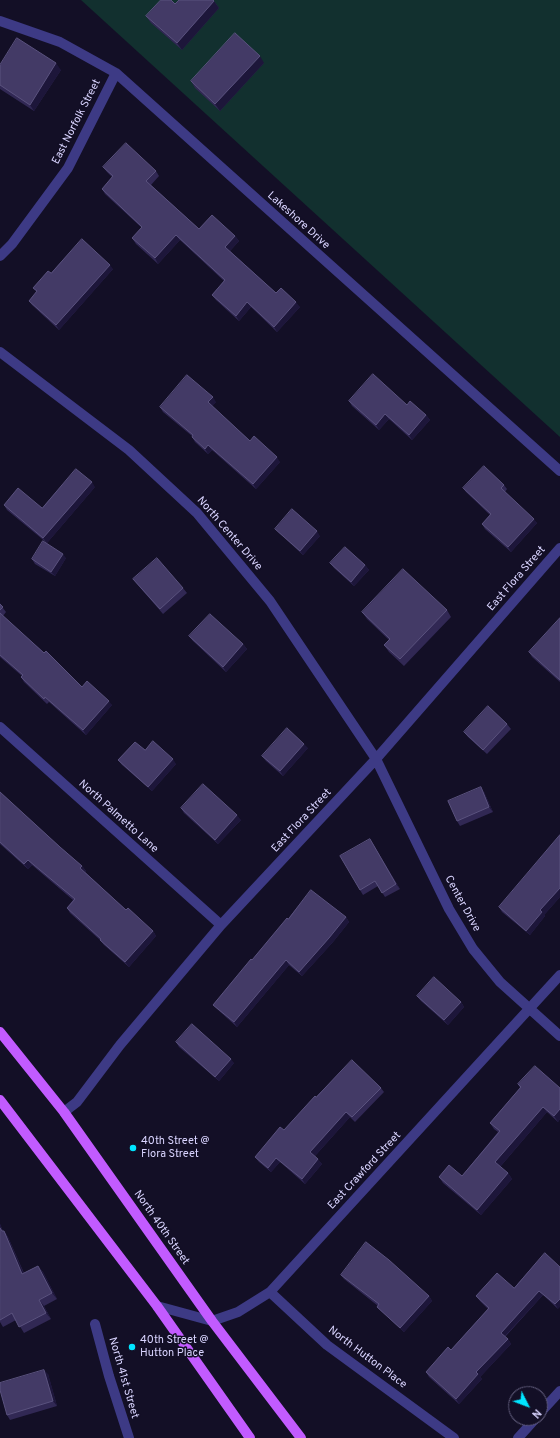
<!DOCTYPE html>
<style>
body{margin:0}
#map{position:relative;width:560px;height:1438px;overflow:hidden;background:#130f26;font-family:Overpass,sans-serif}
canvas{display:block}
.north{position:absolute;left:508px;top:1386px;width:40px;height:40px;box-sizing:border-box;background:#130f26;border:1px solid #625e7d;border-radius:50%;rotate:132deg;font-size:11px;font-weight:700;line-height:16px;text-align:center;color:#d9d4ff}
.north::after{content:'';display:block;margin:auto;width:14px;height:18px;background:#00e5ff;clip-path:polygon(50% 0,100% 100%,50% 72%,0 100%)}
</style>
<div id="map">
<canvas width="560" height="1438"></canvas>
<div class="north">N</div>
</div>
<script>
const context = document.querySelector('canvas').getContext('2d');
context.lineJoin = 'round';
function paint(path, color) {
  context.fillStyle = color;
  context.fill(path, 'evenodd');
}
function trace(path, color, width, dash) {
  context.strokeStyle = color;
  context.lineWidth = width;
  context.lineCap = dash ? 'butt' : 'round';
  context.setLineDash(dash || []);
  context.stroke(path);
}
function label(font, color, halo, rows, align = 'center') {
  context.font = font + ' Overpass,sans-serif';
  context.lineWidth = 3;
  context.setLineDash([]);
  context.textBaseline = 'middle';
  context.strokeStyle = halo;
  context.fillStyle = color;
  for (const [text, x, y, turn = 0] of rows) {
    context.save();
    context.translate(x, y);
    context.rotate((+turn || 0) * Math.PI / 180);
    context.textAlign = isNaN(turn) ? turn : align;
    if (halo) context.strokeText(text, 0, 0);
    context.fillText(text, 0, 0);
    context.restore();
  }
}
paint(new Path2D(`
 M81 0H560V437Z`), '#12302f');
trace(new Path2D(`
 M0 21 60 42 116 73 560 471
 M0 256 12 244 68 168 116 73
 M0 352 129 450 197 513 270 601 376 759 449 909 473 949 500 982 560 1036
 M0 727 221 925
 M64 1112 77 1102 120 1045 221 925 376 759 560 548
 M270 1292 327 1345 454 1438
 M157 1306 212 1321 238 1312 270 1292 560 975
 M95 1324 109 1376 129 1438
 M540 1413 560 1391
 M518 1438 536 1418`), '#3d3a85', 10);
trace(new Path2D(`
 M0 1032 64 1112 212 1321 301 1438
 M0 1100 157 1306 250 1438`), '#c25bff', 10);
paint(new Path2D(`
 M214 1 219 8 182 50 151 23 146 16 175 4Z
 M264 63 220 111 195 88 191 81Z
 M0 65 61 70 34 111 0 89Z
 M103 167 156 171 159 176 151 185 199 229 235 236 239 241 230 251 276 293 300 307 277 332 251 307 239 321 216 300 212 295 224 281 180 240 158 264 136 244 132 238 142 228 105 194 102 189 112 177 107 172Z
 M113 269 59 330 32 305 29 301 37 292 33 288 51 273Z
 M349 401 426 415 430 420 412 440 389 419 379 430 352 406Z
 M216 402 212 406 250 441 280 462 256 489 212 450 208 454 195 442 192 437V436L163 412 160 407Z
 M504 485 507 489 505 492 537 523 511 552 485 529 482 524 490 515 466 492 463 488Z
 M95 487 47 543 7 510 4 505 42 508Z
 M275 529 320 536 303 555 279 533Z
 M66 558 55 576 35 564 32 559Z
 M330 563 365 565 369 570 354 586 334 568Z
 M133 579 183 588 187 593 163 614 137 584Z
 M0 604 6 612 3 616 82 687 112 705 86 735 49 702 47 704 24 682 21 677 22 676 0 657Z
 M447 610 451 617 404 666 389 652 384 645 389 640 367 619 362 612Z
 M560 618V682L532 657 529 652Z
 M189 636 243 644 247 649 226 672 193 641Z
 M507 724 511 729 487 754 468 737 464 732Z
 M308 748 283 776 266 761 262 756Z
 M145 750 176 764 152 791 122 765 118 760Z
 M0 792 60 847 82 866 86 871 85 872 126 910 153 931 156 936 129 967 104 945 100 940 70 913 67 908 73 900 32 865 28 869 0 844Z
 M484 792 493 812 460 826 457 821Z
 M181 808 241 820 218 844 184 813Z
 M560 835V897L544 915 545 916 530 935 502 912 499 907Z
 M370 839 400 889 385 897 378 886 363 895 360 890Z
 M346 917 349 922 333 942 302 976 289 965 237 1027 217 1009 213 1005 252 960 288 919Z
 M417 996 461 1002 464 1007 448 1025 421 1001Z
 M176 1042 234 1063 219 1081 179 1047Z
 M518 1084 560 1088V1119L558 1122 547 1112 500 1167 508 1173 512 1179 481 1215 443 1183 439 1177 462 1176 498 1132 494 1129 490 1123 520 1088Z
 M381 1088 384 1092 355 1122 350 1117 315 1156 322 1164 305 1184 280 1162 271 1172 259 1162 255 1157 284 1130 316 1097Z
 M0 1224 3 1231H4L8 1237 24 1273 38 1266 43 1272 57 1299 44 1306 51 1319 24 1333 16 1320 3 1327 0 1322Z
 M545 1253 558 1309 543 1295 505 1337 508 1339 511 1344 480 1377 482 1379 459 1404 429 1377 426 1372 451 1350 488 1309 480 1301 476 1296 514 1288Z
 M341 1275 429 1296 432 1301 404 1332 381 1311 377 1307 378 1306 344 1279Z
 M48 1374 57 1406 10 1420 7 1415Z`), '#312854');
paint(new Path2D(`
 M214 1 219 8 182 50 177 43Z
 M260 56 264 63 220 111 215 104Z
 M56 63 61 70 34 111 30 105Z
 M176 235 180 240 158 264 155 258Z
 M235 236 239 241 229 252 225 247Z
 M110 265 113 269 59 330 56 325Z
 M247 302 251 307 239 321 236 316Z
 M296 302 300 307 277 332 274 327Z
 M213 397 216 402 212 407 208 402Z
 M385 414 389 419 379 430 376 425Z
 M426 415 430 420 412 440 409 435Z
 M208 445 212 450 208 454 205 449Z
 M277 457 280 462 256 489 253 484Z
 M92 482 95 487 47 543 43 538Z
 M534 519 537 523 511 552 508 547Z
 M317 531 320 536 303 555 300 551Z
 M63 554 66 558 55 576 51 572Z
 M365 565 369 570 354 586 351 582Z
 M243 644 247 649 226 672 223 667Z
 M109 701 112 705 86 735 83 730Z
 M304 744 308 748 283 776 280 771Z
 M173 759 176 764 152 791 148 787Z
 M481 787 484 792 493 812 489 807Z
 M237 815 241 820 218 844 215 840Z
 M370 839 400 889 396 884Z
 M28 860 32 865 28 869 24 864Z
 M82 866 86 871 84 873 80 868Z
 M560 888V897L544 915 545 916 530 935 526 931 540 910Z
 M346 917 349 922 333 942 302 976 299 972Z
 M153 931 156 936 129 967 125 962Z
 M286 960 289 965 237 1027 234 1022Z
 M461 1002 464 1007 448 1025 444 1020Z
 M231 1059 234 1063 219 1081 215 1077Z
 M543 1107 547 1112 499 1168 495 1162Z
 M560 1109V1119L558 1122 554 1116Z
 M346 1112 350 1117 314 1157 310 1152Z
 M276 1158 280 1162 271 1172 268 1168Z
 M318 1159 322 1164 305 1184 302 1179Z
 M508 1173 512 1179 481 1215 477 1210Z
 M0 1224 6 1238 2 1231 0 1228Z
 M4 1231 8 1237 27 1281 22 1274Z
 M38 1266 43 1272 57 1299 52 1293Z
 M539 1291 543 1295 504 1337 501 1333Z
 M429 1296 432 1301 404 1332 400 1328Z
 M560 1299V1307L558 1309 555 1304Z
 M39 1300 44 1306 51 1319 46 1313Z
 M508 1339 511 1344 480 1377 482 1379 459 1404 456 1399 476 1372Z
 M44 1370 48 1374 57 1406 53 1401Z`), '#1d163a');
const building = new Path2D(`
 M161 0H171L175 4 179 0H213L214 1 177 43 146 16Z
 M235 33 260 56 215 104 191 81Z
 M17 38 56 63 30 105 0 85V65Z
 M126 143 156 171 146 181 199 229 212 215 235 236 225 247 276 293 281 288 296 302 274 327 247 302 236 316 212 295 225 280 176 235 155 258 132 238 142 227 102 189 113 176 103 167Z
 M82 239 110 265 56 325 29 301 37 291 33 288 48 271 51 273Z
 M373 374 407 405 410 401 426 415 409 435 385 414 376 425 349 401Z
 M187 375 213 397 208 402 250 441 254 436 277 457 253 484 208 445 205 449 192 437 193 435 160 407Z
 M484 466 504 485 501 488 534 519 508 547 482 524 491 514 463 488Z
 M76 469 92 482 43 538 4 505 18 488 42 508Z
 M292 509 317 531 300 551 275 529Z
 M43 541 63 554 51 572 32 559Z
 M345 547 365 565 351 582 330 563Z
 M157 558 183 588 160 609 133 579Z
 M403 569 447 610 400 659 384 645 390 639 362 612Z
 M0 604 3 607 0 610Z
 M0 613 44 653 46 651 82 687 87 681 109 701 83 730 45 697 44 699 21 677 23 675 0 655Z
 M210 614 243 644 223 667 189 636Z
 M560 618V680L529 652Z
 M488 706 507 724 483 750 464 732Z
 M287 728 304 744 280 771 262 756Z
 M153 741 173 759 148 787 118 760 135 742 145 750Z
 M203 784 237 815 215 840 181 808Z
 M481 787 489 807 457 821 448 801Z
 M0 792 60 847 82 866 80 868 126 910 128 908 153 931 125 962 100 940 101 939 67 908 75 899 28 860 24 864 0 842Z
 M560 835V888L540 910 542 912 526 931 499 907Z
 M370 839 396 884 382 893 375 881 360 890 340 856Z
 M311 890 346 917 329 938 299 972 286 960 234 1022 213 1005 251 959 252 960 287 918 288 919Z
 M434 977 461 1002 444 1020 417 996Z
 M192 1024 231 1059 215 1077 176 1042Z
 M352 1060 381 1088 352 1117 346 1112 310 1152 318 1159 302 1179 276 1158 268 1168 255 1157 280 1127 284 1130 315 1096 316 1097Z
 M535 1066 560 1088V1109L554 1116 543 1107 495 1162 508 1173 477 1210 439 1177 449 1165 462 1176 500 1131 490 1123 521 1087 518 1084Z
 M0 1228 2 1231H4L22 1274 38 1266 52 1293 39 1300 46 1313 19 1327 12 1313 0 1320Z
 M366 1242 389 1260 429 1296 400 1328 377 1307 379 1304 341 1275Z
 M545 1253 560 1267V1299L555 1304 539 1291 501 1333 508 1339 476 1372 478 1374 456 1399 426 1372 448 1347 451 1350 489 1308 476 1296 497 1273 514 1288Z
 M44 1370 53 1401 7 1415 0 1390V1383Z`);
paint(building, '#433a66');
trace(building, '#5a527e', 1);
for (const [x, y, r, color] of [
 [133,1148,4,"#00e5ff"],
 [132,1347,4,"#00e5ff"]
]) {
  const dot = new Path2D();
  dot.arc(x, y, r, 0, 2 * Math.PI);
  context.fillStyle = color;
  context.fill(dot);
  trace(dot, '#130f26', 1.5);
}
label('11px', '#d9d4ff', '#130f26', [
 ["East Norfolk Street",77,122,-63],
 ["Lakeshore Drive",298,221,42],
 ["North Center Drive",229,534,49],
 ["East Flora Street",517,579,-49],
 ["North Palmetto Lane",118,817,42],
 ["East Flora Street",302,821,-47],
 ["Center Drive",462,904,61],
 ["East Crawford Street",365,1171,-47],
 ["North 40th Street",161,1228,55],
 ["North Hutton Place",367,1358,37],
 ["North 41st Street",123,1378,74]
]);
label('11px', '#d9d4ff', '#130f26', [
 ["40th Street @",141,1142],
 ["Flora Street",141,1155],
 ["40th Street @",140,1341],
 ["Hutton Place",140,1354]
], 'left');
</script>
